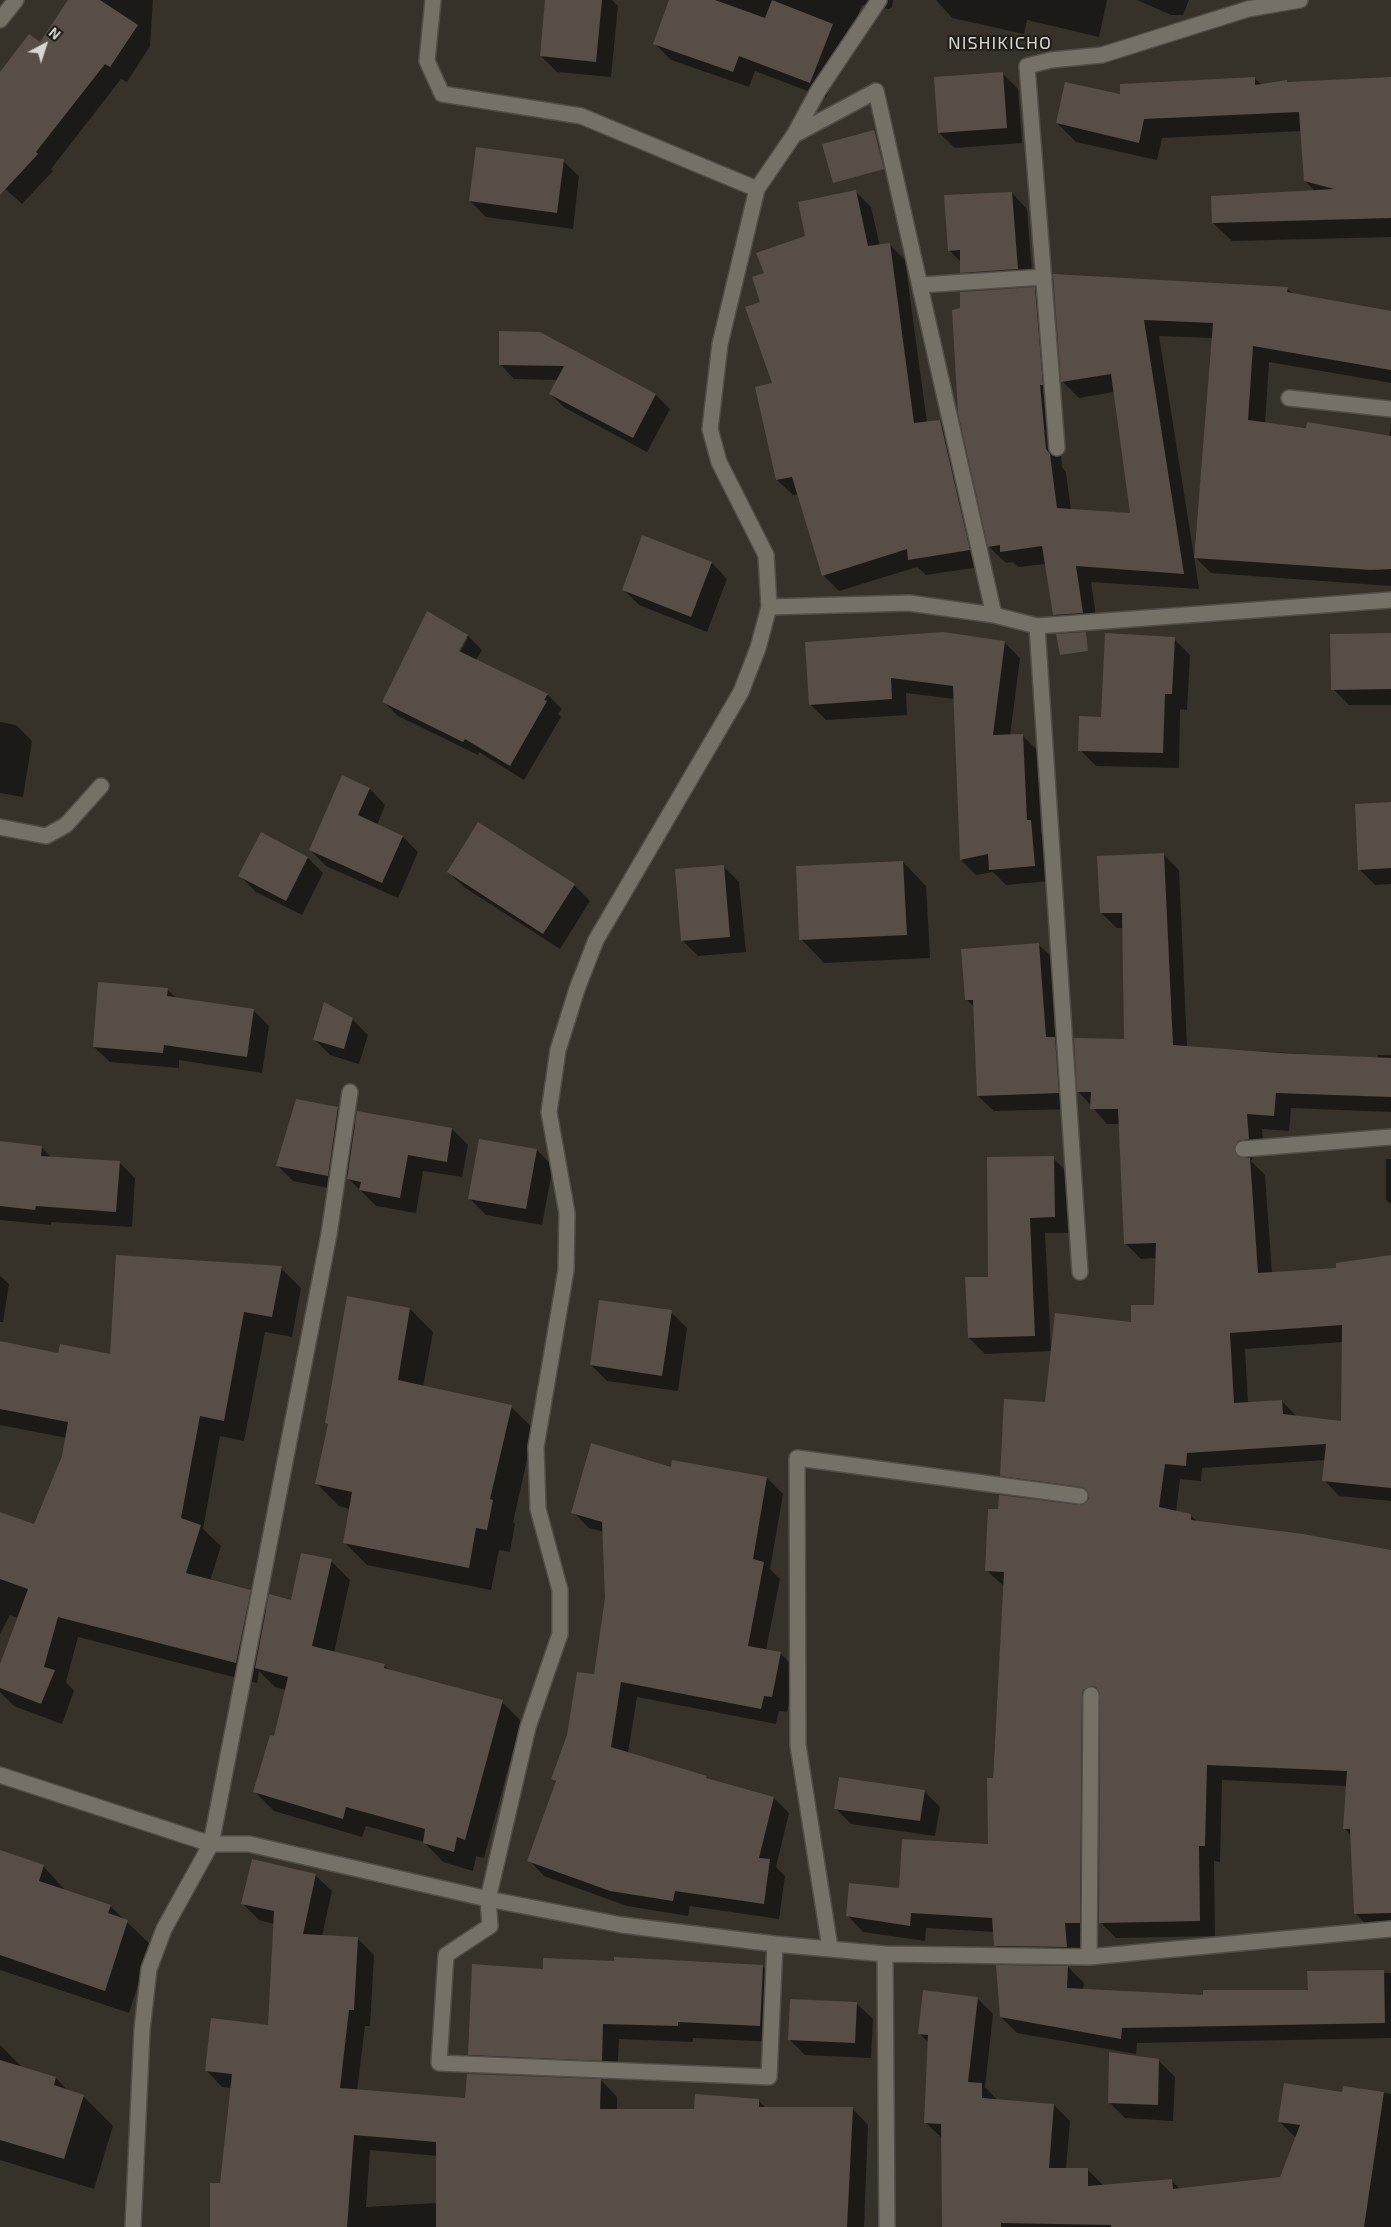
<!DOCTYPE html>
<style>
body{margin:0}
#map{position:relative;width:1391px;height:2227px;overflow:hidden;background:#36322a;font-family:"Exo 2",sans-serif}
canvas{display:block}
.north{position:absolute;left:20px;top:20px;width:50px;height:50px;-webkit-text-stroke:4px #1c1a16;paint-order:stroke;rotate:40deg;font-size:14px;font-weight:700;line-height:20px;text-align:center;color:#d7d5cf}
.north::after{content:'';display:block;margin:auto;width:18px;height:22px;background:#d7d5cf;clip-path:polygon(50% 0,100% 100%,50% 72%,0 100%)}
</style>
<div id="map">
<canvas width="1391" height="2227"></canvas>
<div class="north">N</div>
</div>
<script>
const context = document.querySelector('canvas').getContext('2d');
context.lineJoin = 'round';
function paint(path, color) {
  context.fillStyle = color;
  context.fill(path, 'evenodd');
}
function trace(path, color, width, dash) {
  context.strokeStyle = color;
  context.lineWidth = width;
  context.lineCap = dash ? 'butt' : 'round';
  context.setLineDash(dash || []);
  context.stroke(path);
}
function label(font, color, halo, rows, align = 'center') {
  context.font = font + ' "Exo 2",sans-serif';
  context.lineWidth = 4;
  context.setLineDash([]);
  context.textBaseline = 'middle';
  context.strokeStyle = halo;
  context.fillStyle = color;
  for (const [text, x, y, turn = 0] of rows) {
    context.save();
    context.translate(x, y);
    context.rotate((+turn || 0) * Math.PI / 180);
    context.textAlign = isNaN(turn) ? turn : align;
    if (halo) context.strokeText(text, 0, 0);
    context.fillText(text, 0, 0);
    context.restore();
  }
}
paint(new Path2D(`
 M70 0H153L150 46 127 82 121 79 51 169 53 171 22 204 0 184V117L40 44Z
 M546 0H612L618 6 611 77 557 72 541 56Z
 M671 0H893L892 7 889 9 862 5 826 98 755 71 749 87 671 60 655 44Z
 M936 0H1107L1099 37 1027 20 1024 34 952 18Z
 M1137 0H1189L1183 15H1171Z
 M1002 73 1018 89 1022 143 955 148 939 133Z
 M1254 78 1262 85 1287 82 1289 84 1391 78V237L1232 241 1213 223 1315 191 1305 181 1302 131 1162 138 1157 160 1076 142 1057 123 1122 96Z
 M563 161 579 176 573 229 486 217 470 201Z
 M855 191 871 207 880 246 889 244 905 260 927 423 940 421 956 437 985 566 926 575 917 567 839 591 823 575 799 494 793 495 777 480 774 384 762 302 765 274Z
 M1012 193 1027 209 1033 285 977 288 961 272V262L949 250Z
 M1054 275 1287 288 1294 295 1391 313V383L1269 362 1265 423 1389 437 1391 426V586L1211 573 1194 556 1199 589 1091 582 1098 629 1071 631 1055 615 1046 564 1018 567 1013 562 1006 563 989 547 1034 288 1051 305 1056 401 1062 467 1066 472 1071 511 1131 514 1114 392 1079 398 1062 381ZM1159 336 1213 338 1194 556Z
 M540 334 656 395 670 409 647 452 565 408 550 394 558 380 514 379 500 364Z
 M712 563 727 579 707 632 639 605 623 589Z
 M427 612 468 636 482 650 476 660 548 695 562 709 558 714 561 717 524 780 479 752 478 755 398 716 384 702ZM465 638H468L457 657 455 655Z
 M1391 634V705H1349L1333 689Z
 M1174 639 1190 655 1187 710 1180 709 1179 768 1096 766 1080 750 1102 718Z
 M1004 642 1020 658 1010 736H1023L1038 751 1041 832 1046 837 1050 881 1006 885 993 872 976 875 961 860 955 699 906 693 907 715 826 720 810 704 807 643Z
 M0 722 16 725 32 741 23 797 0 793Z
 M370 789 385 805 377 825 403 837 418 852 398 898 326 866 310 850Z
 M1391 803V884L1375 885 1359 869Z
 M478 824 574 885 590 901 560 949 464 887 448 872Z
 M1164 855 1179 870 1187 1047 1378 1058V1055H1391V1112L1291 1108 1289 1131 1262 1129 1264 1154 1254 1156 1251 1161 1265 1175 1272 1273 1338 1269 1391 1257V1501L1339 1496 1324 1480 1326 1460 1202 1468 1201 1481 1180 1479 1176 1512 1190 1515 1198 1522 1391 1551V1929L1371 1930 1356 1914 1351 1836 1344 1828 1347 1786 1222 1780 1220 1862 1214 1861 1215 1936 1116 1938 1100 1922 1102 1704 1097 1711 1095 1938H1080L1082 1962 1011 1961 996 1946 994 1932 926 1928 925 1941 863 1932 848 1916 989 1845 1004 1586 986 1570 1089 1501 1017 1491 1001 1475 1046 1403 1132 1323 1156 1306 1157 1258 1141 1259 1125 1243 1120 1124H1107L1079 1092 1125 1040 1123 928H1117L1101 913ZM1343 1342 1342 1422 1297 1417 1282 1401 1248 1403 1245 1349Z
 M308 858 323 873 302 915 256 892 240 876Z
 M903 862 926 886 930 958 824 963 801 939Z
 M723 866 739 882 746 952 698 956 682 940Z
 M1039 945 1055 960 1074 1109 994 1111 978 1096 974 1007 966 999Z
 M167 989 177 999 253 1010 269 1026 262 1073 179 1060V1068L110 1062 94 1047Z
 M352 1019 368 1035 359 1064 330 1055 314 1039Z
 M338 1108 356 1126 358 1112 452 1129 468 1145 462 1177 423 1171 416 1213 376 1206 346 1176 344 1191 293 1181 278 1166Z
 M0 1142 41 1147 52 1158 119 1162 135 1178 132 1227 51 1222V1225L0 1220Z
 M537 1150 553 1166 542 1225 486 1215 470 1199Z
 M1053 1158 1069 1174 1070 1233H1045L1051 1351 985 1354 969 1338 989 1278Z
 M1386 1159H1391V1204L1386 1200Z
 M281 1268 301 1288 292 1337 265 1332 244 1441 220 1436 203 1529 221 1546 210 1581 250 1591 267 1608 292 1601 331 1561 350 1580 334 1653 384 1665 390 1671 502 1702 521 1721 484 1858 476 1856 473 1871 443 1862 424 1842 366 1826 362 1837 274 1811 255 1792 275 1737 286 1690 275 1687 259 1671 257 1683 78 1637 66 1682 74 1691 62 1724 14 1706 0 1692V1667L17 1618 10 1615 0 1634V1513L34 1526 63 1457 67 1438 0 1425V1343L59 1354 111 1356Z
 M0 1276 9 1284 3 1322H0Z
 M410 1309 433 1332 423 1387 511 1407 534 1429 513 1522 515 1524 510 1552 499 1550 491 1590 367 1565 344 1542 350 1509 339 1506 316 1483 329 1425 327 1423Z
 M671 1312 687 1328 678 1391 607 1381 591 1365Z
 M673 1461 767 1478 783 1494 770 1569 780 1579 766 1650 780 1653 796 1669 787 1712 779 1711 776 1724 637 1697 628 1753 706 1777 709 1780 774 1798 789 1813 776 1867 785 1876 779 1919 690 1906 688 1916 627 1906 544 1876 529 1860 557 1783 553 1779 595 1676 606 1598 604 1532 589 1528 573 1512 672 1468Z
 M924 1791 940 1807 935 1836 851 1824 835 1808Z
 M0 1852 43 1866 66 1891 110 1906 151 1945 129 2013 0 1970Z
 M315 1875 332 1891 322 1936 357 1938 374 1955 370 2026H365L357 2091 466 2099 601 2080 617 2097V2110H695L759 2101 766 2108H852L868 2125 864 2227H211L222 2184 231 2088 222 2087 206 2070 269 2026 274 1924 259 1920 243 1904ZM370 2150 438 2156 437 2203 366 2207Z
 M762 1966 778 1982 775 2042 693 2038V2042L619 2039 617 2076 485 2070 469 2054 544 1970Z
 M1068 1967 1084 1983 1083 1990 1204 1996 1309 1992V1973H1391V2038L1137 2043 1136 2054 1017 2033 1001 2017Z
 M977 1998 993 2014 985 2087 998 2101 1054 2105 1070 2121 1066 2169 1088 2170 1104 2186 1171 2180 1181 2190 1281 2178 1296 2138 1280 2122 1343 2093 1344 2087 1391 2094V2227H943L942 2138 925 2122 929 2043 919 2033Z
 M857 2004 873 2019 871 2058 805 2055 789 2039Z
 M0 2045 20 2065V2068L56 2078 69 2092 83 2096 113 2126 94 2189 0 2160Z
 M1159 2061 1175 2077 1173 2121 1125 2118 1109 2102Z`), '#0007');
paint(new Path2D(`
 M68 0H100L138 25 110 67 105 64 36 152 38 154 0 195V72L29 34 40 42Z
 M545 0H602L596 62 540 56Z
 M669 0H715L765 18 772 0 833 24 810 83 739 56 733 72 653 44Z
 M1003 72 1007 128 938 133 934 77Z
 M1255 77V85L1287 80V82L1391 77V218L1212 223 1211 196 1334 189 1304 181 1299 112 1144 119 1139 143 1056 123 1065 82 1120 94V84Z
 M874 130 884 169 833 183 822 144Z
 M476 147 564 159 557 213 469 201Z
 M856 190 868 246 890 243 914 423 940 420 970 550 908 560 907 549 822 576 792 477 776 480 755 387 772 383 745 307 760 302 752 277 764 273 756 253 805 236 798 202Z
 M1012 192 1018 269 960 273V250L948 251 944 195Z
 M1053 274 1288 287 1287 292 1391 311V370L1253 346 1248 420 1306 428 1307 422 1391 436V569L1371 570 1194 558 1213 323 1144 320 1184 574 1076 566 1083 613 1053 615 1042 546 1000 552V545L988 547 958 413 952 310 960 308V292L1020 288V290V288L1035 287 1043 385H1040L1046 449 1050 454 1057 508 1130 513 1111 374 1061 382Z
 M499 331 540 332 656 394 633 438 549 394 564 366 499 365Z
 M642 535 712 562 691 617 622 590Z
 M427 611 468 635 459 651 548 694 544 700 547 701 510 766 465 739 463 742 382 702Z
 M943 632 1005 641 993 735 1023 734 1027 820H1031L1035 866 989 870 988 854 960 860 953 686 891 678 892 699 809 705 805 642Z
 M1086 632 1088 651 1060 655 1056 634Z
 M1105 633 1175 637 1172 694H1165L1163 753 1078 751 1079 716 1101 717Z
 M1391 633V689L1331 690 1330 634Z
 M342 775 370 788 358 815 403 836 382 883 309 850Z
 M1391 802V868L1358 870 1355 804Z
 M478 822 575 884 543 934 447 872Z
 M261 832 308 857 286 901 238 876Z
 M1164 853 1173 1045 1280 1053 1391 1058V1097L1276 1093 1274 1116 1247 1114 1249 1139 1238 1141 1234 1149 1239 1157 1250 1158 1258 1273 1336 1268V1263L1391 1255V1488L1322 1481 1326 1444 1187 1453 1186 1466 1165 1464 1159 1507 1191 1514V1520L1303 1534 1391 1550V1913L1354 1914 1350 1829H1343L1347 1771 1207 1765 1205 1846H1199L1200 1921 1099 1923 1100 1695 1096 1687 1091 1686 1083 1690 1082 1695 1080 1923H1065L1067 1947 994 1946 992 1918 911 1913 910 1926 846 1916 849 1883 899 1888 902 1839 988 1844 987 1778H993L1004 1572 985 1571 988 1509H998L999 1495 1079 1505 1087 1502 1089 1497 1086 1489 1081 1487 1000 1476 1004 1399 1045 1402 1055 1313 1131 1322V1305H1154L1156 1243 1124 1244 1118 1109H1090L1091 1092H1077L1074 1038 1124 1039 1122 913H1100L1097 856ZM1342 1325 1341 1421 1283 1414 1282 1400 1234 1403 1230 1333Z
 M903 861 907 935 799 940 796 866Z
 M724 865 730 937 681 941 675 869Z
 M1039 943 1046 1037H1055L1059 1093 977 1096 973 1000H965L961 949Z
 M98 982 168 988 167 996 254 1009 247 1057 164 1045 163 1053 93 1047Z
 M324 1002 353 1018 344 1049 313 1040Z
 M296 1099 338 1107 328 1176 276 1166Z
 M357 1111 452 1128 447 1162 408 1155 400 1198 359 1190 361 1182 347 1179Z
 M479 1139 537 1149 526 1209 468 1199Z
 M0 1141 42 1146 41 1156 120 1161 116 1212 36 1206 35 1210 0 1206Z
 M1054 1156 1055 1217 1030 1218 1035 1336 968 1338 965 1277H988L987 1157Z
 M116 1255 282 1266 272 1317 244 1312 224 1421 200 1416 181 1518 201 1525 186 1573 251 1590 236 1663 58 1617 44 1667 55 1670 41 1704 0 1688V1664L28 1589 0 1579V1512L34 1524 62 1456 68 1422 0 1409V1341L58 1353 60 1344 110 1354Z
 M347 1296 410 1308 398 1380 512 1405 490 1499 493 1500 487 1530 476 1528 469 1568 343 1543 352 1492 315 1484 328 1424 325 1423Z
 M599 1300 672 1310 662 1376 590 1365Z
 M591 1443 671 1467 672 1460 767 1477 753 1559 764 1562 748 1646 781 1652 772 1697 764 1696 761 1709 621 1682 611 1747 707 1776 706 1778 774 1797 759 1858 770 1859 764 1904 675 1891 673 1901 610 1891 527 1861 556 1781 551 1779 567 1735 577 1672 594 1674 605 1598 602 1522 571 1513Z
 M301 1553 332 1559 312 1646 385 1664 384 1668 503 1700 465 1840 457 1837 454 1852 423 1843 425 1829 346 1807 343 1819 253 1792 270 1735 274 1736 288 1677 255 1668 269 1594 291 1600Z
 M839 1777 925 1790 920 1821 834 1809Z
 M0 1850 44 1865 39 1881 111 1905 108 1913 128 1920 105 1991 0 1955Z
 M252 1859 316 1874 303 1934 358 1937 354 2010H349L340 2088 465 2098 467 2074 601 2079 600 2109H694L695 2094 759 2099V2107H853L847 2227H436V2142L354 2135 347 2227H210V2183H220L232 2074 205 2071 211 2018 268 2025 274 1911 241 1904Z
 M614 1957 763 1965 760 2026 678 2022V2026L603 2024 602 2061 468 2055 472 1964 543 1969V1958L614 1961Z
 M996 1965 1068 1966 1067 1988 1203 1995V1990H1308L1307 1971 1384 1970 1385 2023 1122 2028 1121 2039 1000 2017Z
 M923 1990 978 1997 968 2082 982 2083V2098L1054 2104 1049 2168H1088V2186L1172 2179 1173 2189 1280 2177 1300 2125 1278 2122 1284 2083 1342 2092 1343 2086 1384 2092 1364 2227H1111V2225L1001 2223V2227H942L941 2124 924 2123 928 2035 918 2034Z
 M790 1999 857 2002 855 2043 788 2040Z
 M1109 2052 1159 2059 1158 2105 1108 2103Z
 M0 2060 56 2077 54 2085 84 2095 64 2159 0 2140Z`), '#564e47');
const street = new Path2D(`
 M433 0 427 61 442 94 581 116 757 189
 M0 20 16 0
 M794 135 876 91 994 615
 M920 285 1044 277
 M1289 398 1391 409
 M1057 448 1027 66 1051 60 1102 55 1248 9 1300 0
 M769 607 909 603 994 615 1037 626 1391 600
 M1037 626 1080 1272
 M0 827 46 836 66 825 101 786
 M1243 1149 1391 1137
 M0 1775 211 1844H249L488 1899 622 1925 775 1944 885 1954 1089 1957 1391 1929
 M775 1944 769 2077 439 2063 446 1955 490 1926 488 1899 528 1727 560 1634V1590L538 1509 536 1447 566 1270 567 1213 549 1112 558 1050 577 989 596 940 741 692 758 648 769 607 766 555 719 462 710 429 720 344 757 189 794 135 818 91 879 0
 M830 1948 798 1745 797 1458 1080 1496
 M885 1954 887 2227
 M1089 1957 1091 1695
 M133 2227 142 2030 149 1969 164 1929 211 1844 329 1234 350 1092`);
trace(street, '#514e47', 18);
trace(street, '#757167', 15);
context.letterSpacing = '1px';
label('18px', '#d7d5cf', '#1c1a16', [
 ["NISHIKICHO",1000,43]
]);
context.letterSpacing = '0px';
</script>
